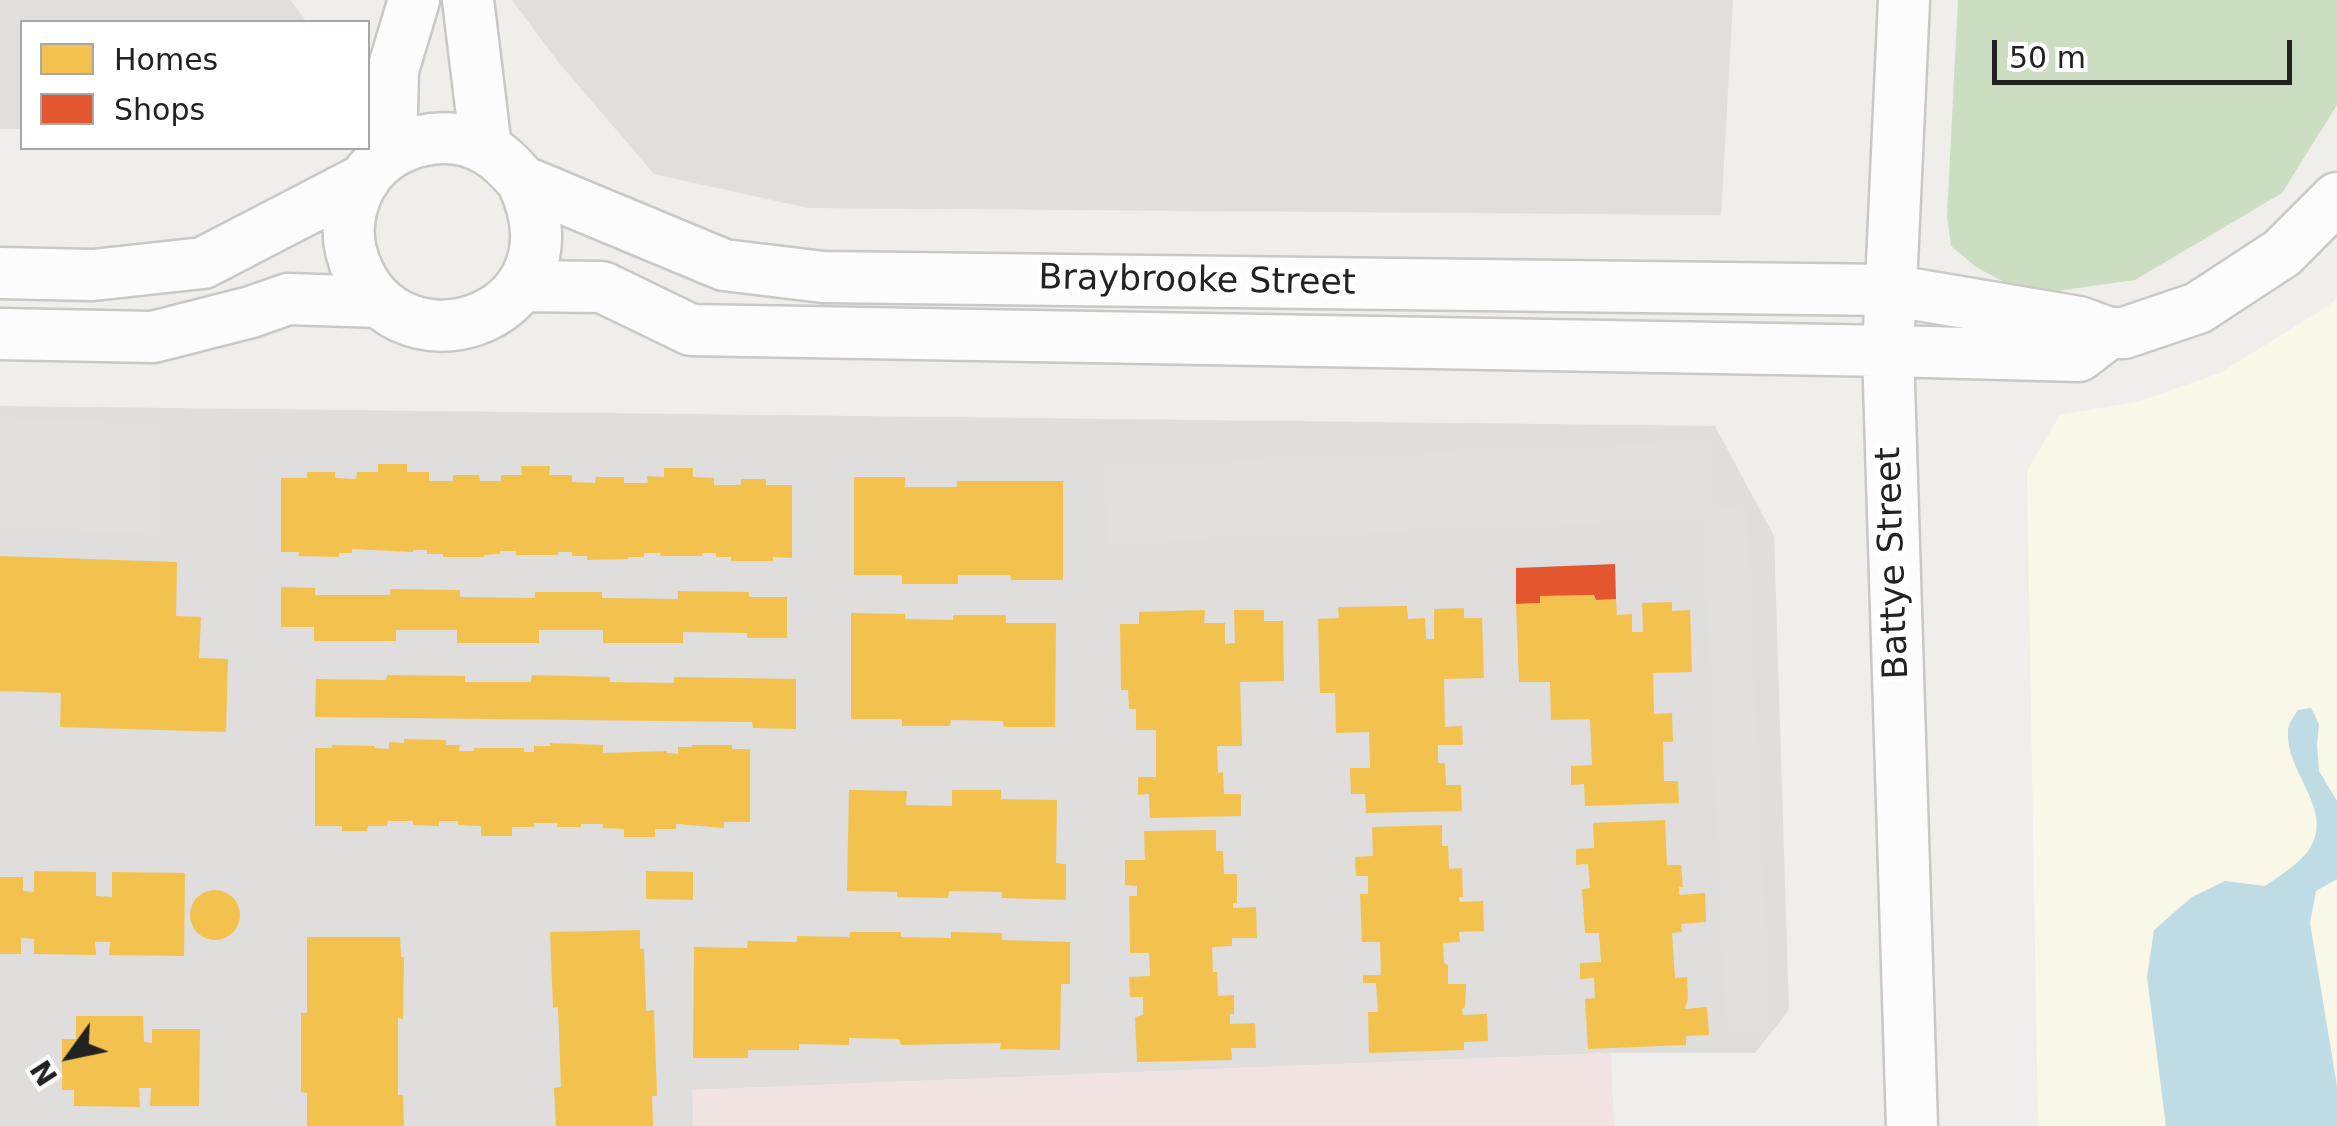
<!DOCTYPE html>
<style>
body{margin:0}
#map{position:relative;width:2337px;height:1126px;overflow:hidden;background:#f0eeeb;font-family:"DejaVu Sans",sans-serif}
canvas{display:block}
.legend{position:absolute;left:20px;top:20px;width:350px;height:130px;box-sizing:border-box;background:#fff;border:2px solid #a7a7a7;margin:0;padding:12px 18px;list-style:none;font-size:30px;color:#222}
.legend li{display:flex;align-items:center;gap:20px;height:50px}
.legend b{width:50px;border:2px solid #a7a7a7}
.north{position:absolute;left:20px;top:1006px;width:100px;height:100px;-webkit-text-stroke:8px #fff;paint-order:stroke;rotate:237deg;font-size:28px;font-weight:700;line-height:40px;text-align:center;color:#222}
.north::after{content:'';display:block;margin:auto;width:35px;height:45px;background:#222;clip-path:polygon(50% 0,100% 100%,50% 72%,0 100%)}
.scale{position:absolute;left:1992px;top:40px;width:300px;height:45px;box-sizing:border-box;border:5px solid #222;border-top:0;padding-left:12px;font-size:30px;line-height:35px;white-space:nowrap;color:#222;-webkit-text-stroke:8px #fff;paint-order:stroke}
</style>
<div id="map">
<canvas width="2337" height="1126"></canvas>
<ul class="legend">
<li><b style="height:28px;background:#f2c14e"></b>Homes</li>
<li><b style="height:28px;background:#e4572e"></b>Shops</li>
</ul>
<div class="north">N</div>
<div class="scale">50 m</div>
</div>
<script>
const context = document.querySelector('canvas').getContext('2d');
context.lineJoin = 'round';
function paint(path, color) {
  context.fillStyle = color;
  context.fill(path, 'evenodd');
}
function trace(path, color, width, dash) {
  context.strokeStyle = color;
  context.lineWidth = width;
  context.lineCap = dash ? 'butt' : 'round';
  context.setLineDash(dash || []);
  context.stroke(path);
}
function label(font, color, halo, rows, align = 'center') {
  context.font = font + ' "DejaVu Sans",sans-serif';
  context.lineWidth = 10;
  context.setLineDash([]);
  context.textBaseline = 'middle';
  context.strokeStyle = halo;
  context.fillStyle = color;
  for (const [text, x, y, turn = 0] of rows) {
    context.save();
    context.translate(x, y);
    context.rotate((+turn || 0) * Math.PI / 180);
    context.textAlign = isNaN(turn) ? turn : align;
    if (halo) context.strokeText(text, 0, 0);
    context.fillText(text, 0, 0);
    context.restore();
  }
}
paint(new Path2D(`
 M0 406 1715 426 1774 536 1789 1010 1755 1053H1611L693 1090V1126H0Z`), '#dfdedc');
paint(new Path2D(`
 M1611 1053 1614 1126H694L692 1090Z`), '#f1e3e1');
paint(new Path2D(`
 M2337 298V1126H2038L2027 471 2060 415 2140 401 2220 373 2328 306Z`), '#f8f7e8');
paint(new Path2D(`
 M1958 0H2337V105L2282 193 2135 280 2029 295 1976 267 1951 246 1947 216Z`), '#cbdec1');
paint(new Path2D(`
 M0 0H290L305 19 302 22H22V129H0Z
 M512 0H1733L1721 215 808 208 654 174 559 63Z
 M0 418 161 421 159 534 0 530Z
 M1710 440 1713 507 1747 506 1770 1033 1726 1035 1703 520 1108 544 1105 465Z`), '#e0dfde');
paint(new Path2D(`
 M2311 708 2319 724 2317 745 2319 771 2337 801V879L2316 891 2310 923 2337 1086V1126H2166L2147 977 2154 930 2192 897 2225 881 2265 886C2279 876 2298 865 2308 851 2337 811 2285 773 2288 731 2288 724 2294 716 2298 710Z`), '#bfdbe3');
paint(new Path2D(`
 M378 464H407V472H429V481H453V475H479L480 481H501V475H522L521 466H550L549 475H572V482L595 483 596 477H624V483H648L647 476 664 477V468H693V477L714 478V485H741V479H766V485H792V558L773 557V561H731V557H716V553H702L703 556H660L661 553H644V557H628V559L587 560V556H572V552H558V555H516V551H500V554L484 555V557H443V554H427V550H413V552L352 549V553H339V557L298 556 299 552H281V478H307V472H335V478L356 479 357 472H378Z
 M854 477H905V487H957V481H1063V580H1011L1010 575H958V584H902V575H854Z
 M0 556 177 562 176 616 201 617 199 658 228 659 226 732 60 727 61 693 0 691Z
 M281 587 315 588V595H390V589L460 590V597L535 598V592H602V598L678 599V591L749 592V597H787V638H747V633L683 632V643H603V630H539V643H457V630H396V641H314V627H281Z
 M1594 595 1596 600 1616 599 1617 615 1632 614V632H1643L1642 603 1672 602V611L1690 610 1692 672 1653 673 1654 714 1672 713 1673 742H1663L1664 781H1678L1679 803 1585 806 1584 784 1571 785V766L1592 765 1590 719 1551 720 1550 682H1519L1516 604 1540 603V596Z
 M1407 606 1408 619 1425 618 1426 639H1434V609L1464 608V618H1482L1484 678 1444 679 1445 727 1462 726 1463 745H1438V763H1445L1446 785H1461L1462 811 1366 813 1365 794H1351L1350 768H1370L1369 732 1336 733 1335 693H1320L1318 619 1339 618 1338 607Z
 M1205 610 1204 623H1225V644L1235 643 1234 610H1264V621H1283L1284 681 1240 682 1242 746H1217L1218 773 1223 772 1224 794H1241V816L1150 818 1149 794 1138 795V777H1156V730H1136V709H1129L1128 690H1121L1120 624H1139V612Z
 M851 613 905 614V619L953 620V615H1006V623H1056L1055 727H1004L1003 721 951 720 950 726H902V719H851Z
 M387 675 465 676V682H531L532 675 610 677V682L674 683V677L796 679V729L753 728 752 722 315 717 316 679 386 680Z
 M404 739 446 740V745H460L459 751H474V748H524V752H534V746H550V743L603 745V753L667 751V753L678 754V747H692V745H732V749H750V822H724V828L676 824V829H655V837H624V829L602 828 603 824H581V827H557L558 823H534V827H512V836H481V826L458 825V821H439V826L413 825V821H388L387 826H368L367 831H342V826H315V748H332V745L375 746 374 748 389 749V742L404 743Z
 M849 790 907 791 906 805 952 806V790H1001V799L1057 800 1056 863 1066 864V900L1002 898V892L949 891 948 898 897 897V892L847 891Z
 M1665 820 1667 865H1681L1683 887H1679V895L1705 893 1706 922 1681 924 1682 932 1672 933 1675 978 1687 977 1688 998 1685 1009 1707 1007 1709 1035 1686 1036V1045L1588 1049 1585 999 1595 998 1594 978 1580 979V963L1601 962 1599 933H1585L1582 889 1590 888 1588 864 1576 865V849L1594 848 1593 823Z
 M1442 825V846H1448L1449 869 1462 868 1463 897H1459V902L1483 901 1484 931 1459 932 1460 942 1443 943 1444 963 1448 965V984H1466L1465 1007 1462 1009 1463 1015 1487 1014 1488 1041 1464 1042V1050L1369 1053 1368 1012H1378L1376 983H1363V975H1381L1380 942H1362L1360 894H1368V876H1356L1355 857 1373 856 1372 827Z
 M1216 830V851H1223L1224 874H1237V903H1233V908L1256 907 1257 938H1232V946L1212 947 1213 972H1217L1218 996 1234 995V1014H1230V1024L1255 1023 1256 1048H1231L1232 1060 1137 1062 1135 1017 1143 1015V997H1130L1129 977 1150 976 1149 953H1130L1129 896H1137V886L1125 885V860H1145L1144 831Z
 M34 871 96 872V896L112 897V872L185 873 184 956 109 955 110 942H95L96 955 34 954V939L21 938V954H0V877H23V891L34 892Z
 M646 871 693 872V900L646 899Z
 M190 915a25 25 0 1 1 50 0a25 25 0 1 1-50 0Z
 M640 930V949H644L646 1011 654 1010 657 1096H652L653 1126H556L554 1088 561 1087 558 1007 553 1008 550 932Z
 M850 932H901V937L951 938V932L1002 933V940L1070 942V984H1061L1060 1050 1000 1049 1001 1043 901 1045 899 1039 849 1038V1045L799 1044V1050H748V1058H693L694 947 747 948 748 941 797 942V936L849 937Z
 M307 937H400L401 957H404L403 1019 398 1018V1095H403L404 1126H307V1093L301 1092V1013H307Z
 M76 1016H143L144 1042 152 1043V1029H200L199 1106H150L151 1088H139L140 1107 74 1106V1090H62V1039H76Z`), '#f2c14e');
paint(new Path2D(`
 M1615 564 1616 599 1596 600 1594 595 1540 596V603L1516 604V568Z`), '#e4572e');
const minor = new Path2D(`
 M468 0 486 148
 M1904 0 1888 351 1912 1126
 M391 153 393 70 414 0
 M522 181C591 323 385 386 351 251 345 227 351 199 365 178 391 140 448 126 488 150 502 158 512 169 522 181L724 265 823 277 1889 290 2079 322 2109 333H2124L2198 308 2282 253 2337 198
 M0 273 93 275 203 263 365 179
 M521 286 602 287 691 330 1888 351 2079 356 2109 333
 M0 334 153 337 251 312 288 299 380 302`);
trace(minor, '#c9c8c7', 55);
trace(minor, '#fdfcfc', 50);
label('35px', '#222', '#fff', [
 ["Braybrooke Street",1197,282,1],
 ["Battye Street",1894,563,-92]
]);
</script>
